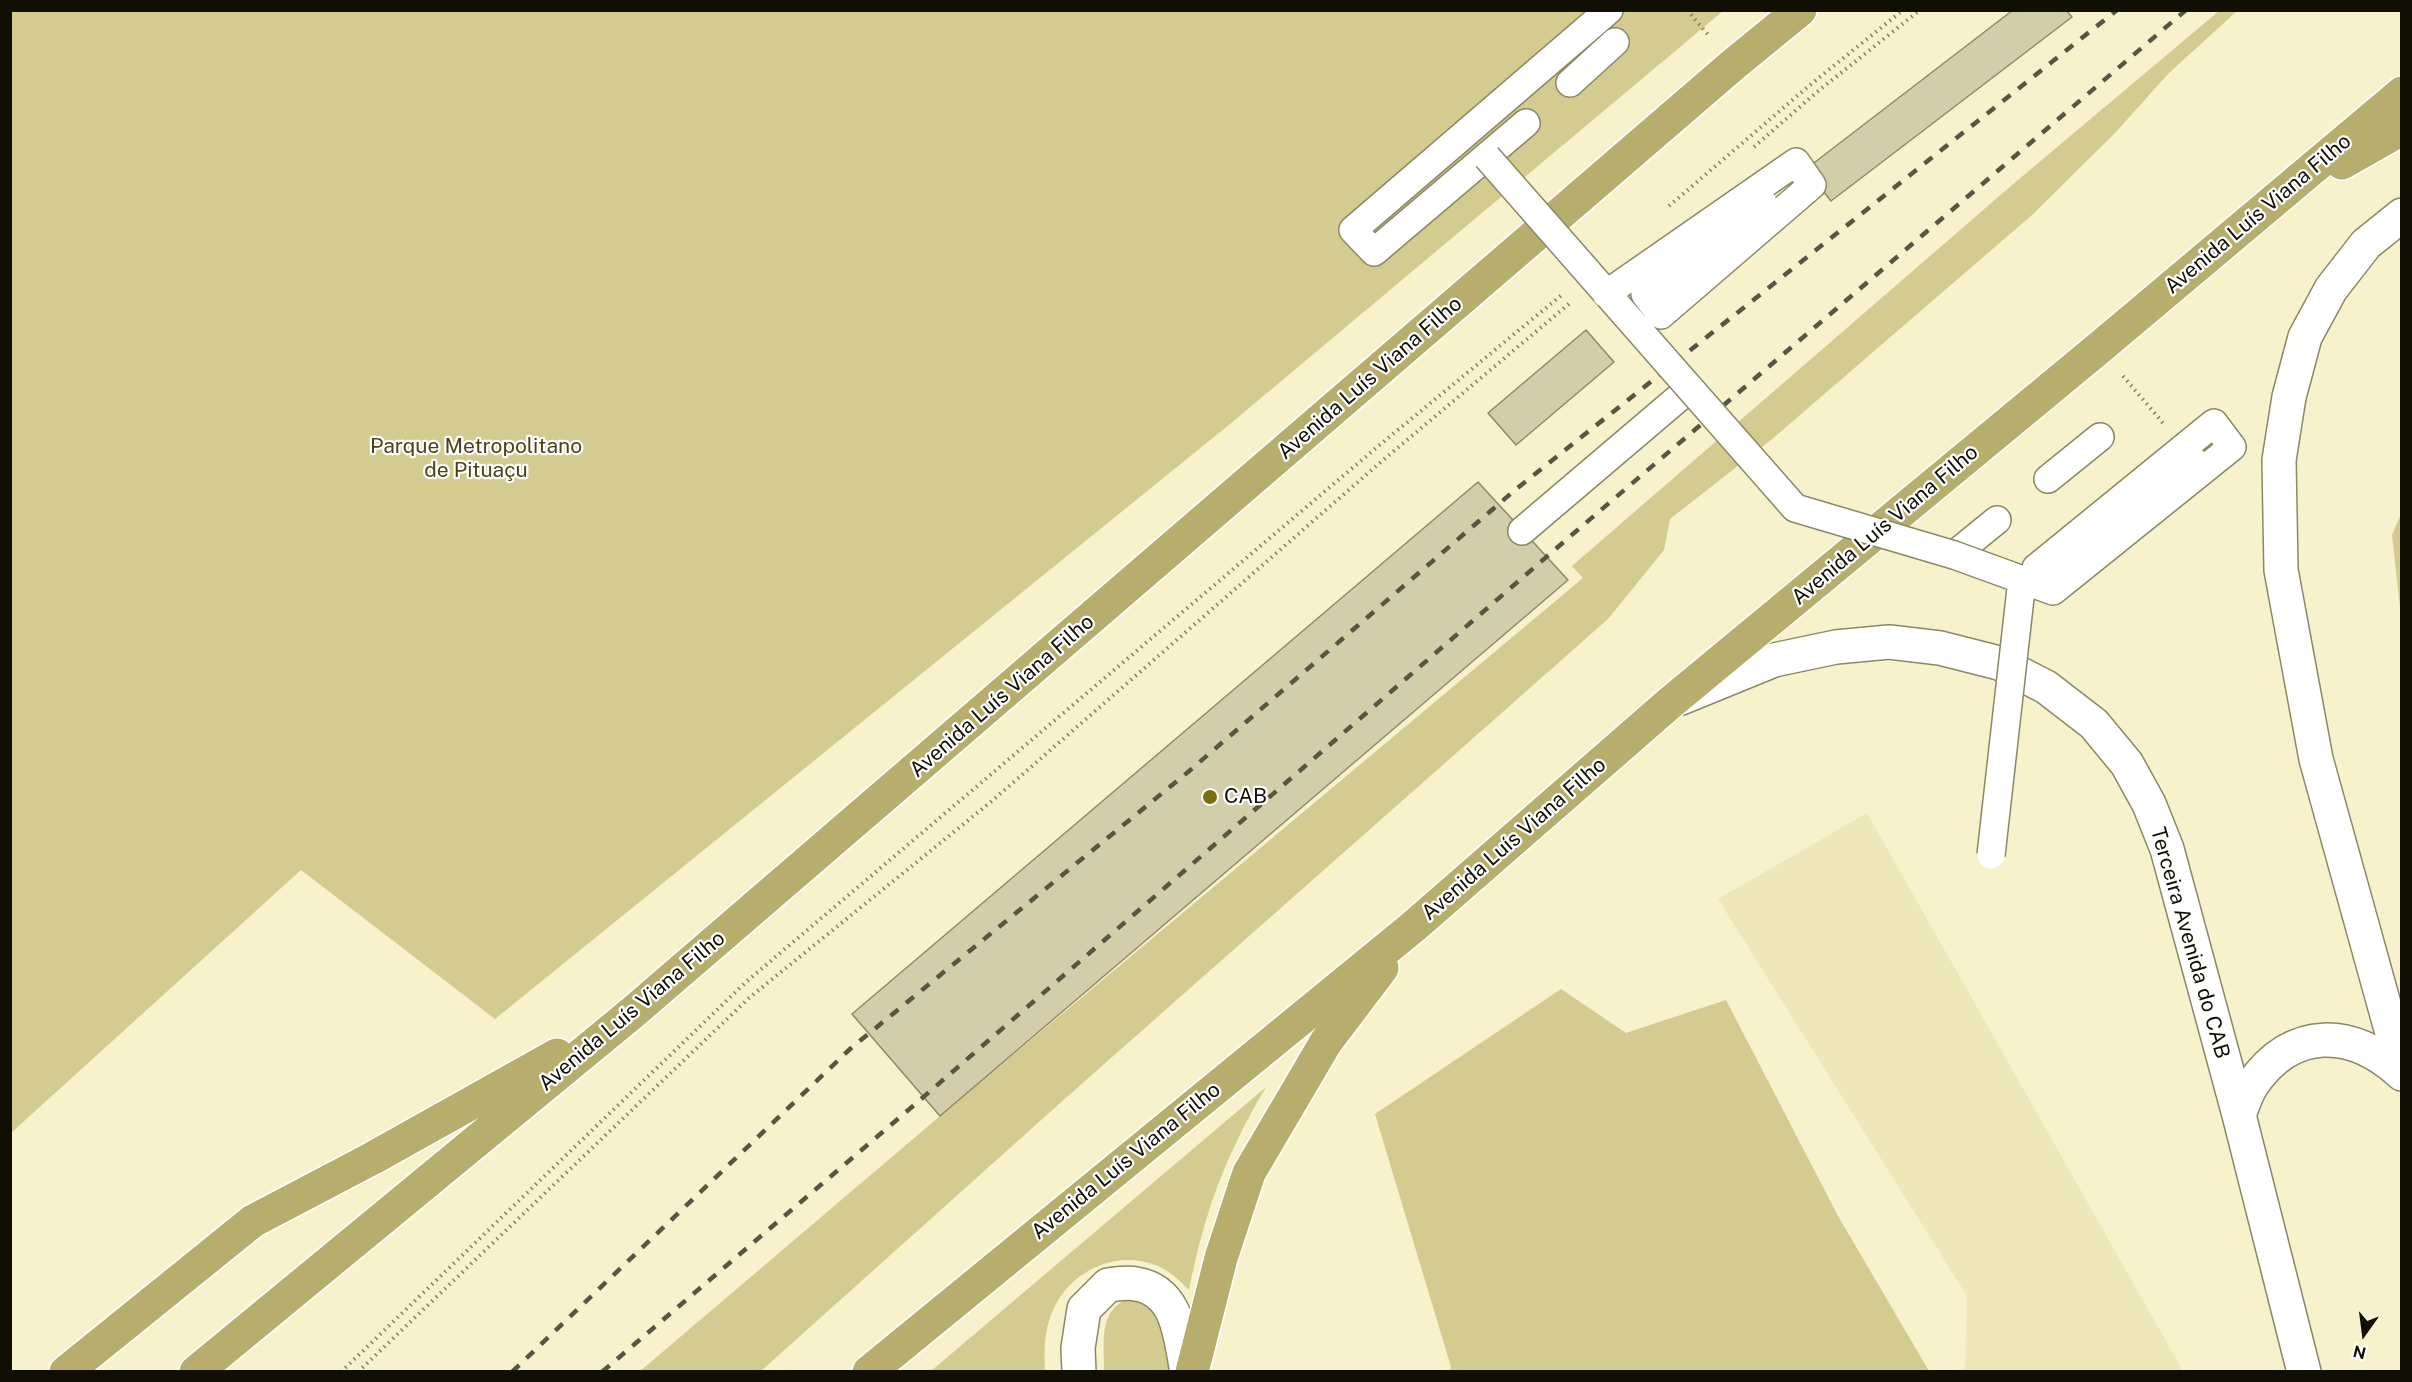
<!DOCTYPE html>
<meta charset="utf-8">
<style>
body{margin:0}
#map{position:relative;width:2412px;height:1382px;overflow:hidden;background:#f7f2cc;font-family:"Public Sans",sans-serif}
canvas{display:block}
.frame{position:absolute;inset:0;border:12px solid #110f03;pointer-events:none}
.north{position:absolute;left:2334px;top:1304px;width:60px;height:60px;-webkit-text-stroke:4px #fff;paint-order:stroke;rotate:194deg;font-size:16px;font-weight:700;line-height:24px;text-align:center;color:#110f03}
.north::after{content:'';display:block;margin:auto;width:21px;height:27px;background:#110f03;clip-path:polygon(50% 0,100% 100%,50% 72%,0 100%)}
</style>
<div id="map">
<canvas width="2412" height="1382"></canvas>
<div class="frame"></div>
<div class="north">N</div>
</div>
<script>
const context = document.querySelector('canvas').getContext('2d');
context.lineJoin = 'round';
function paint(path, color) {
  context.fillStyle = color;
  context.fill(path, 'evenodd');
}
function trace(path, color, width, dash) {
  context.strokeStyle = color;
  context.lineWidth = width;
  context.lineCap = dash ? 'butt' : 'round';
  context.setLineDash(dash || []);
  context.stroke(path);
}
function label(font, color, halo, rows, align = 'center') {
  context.font = font + ' "Public Sans",sans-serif';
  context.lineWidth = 4.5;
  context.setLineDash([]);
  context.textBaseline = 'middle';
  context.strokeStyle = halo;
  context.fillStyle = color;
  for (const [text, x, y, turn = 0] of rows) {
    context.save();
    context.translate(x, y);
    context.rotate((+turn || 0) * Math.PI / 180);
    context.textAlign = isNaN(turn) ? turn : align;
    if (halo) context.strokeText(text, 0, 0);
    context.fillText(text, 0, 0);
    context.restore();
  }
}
paint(new Path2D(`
 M1867 813 2183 1371H1965L1967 1296 1718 899Z`), '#ede7ba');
paint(new Path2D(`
 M11 11H1723L1230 424 495 1019 301 870 11 1133Z
 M2219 11H2237L2168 74 2115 133 2032 215 1771 440 1670 519 1664 550 1608 619 1068 1096 761 1371 639 1372 940 1116 1583 578 1572 566 2012 185Z
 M2401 514V617L2392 535Z
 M1561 989 1626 1033 1726 1000 1838 1216 1929 1371H1450L1451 1367 1375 1114Z
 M1266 1087C1226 1154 1204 1213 1189 1290 1179 1280 1169 1270 1155 1265 1111 1248 1062 1276 1049 1321 1044 1337 1044 1354 1045 1371H931Z
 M1126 1299 1148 1300 1169 1335V1371L1104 1372C1105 1343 1097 1315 1126 1299Z`), '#d3cb90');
const building = new Path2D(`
 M2013 10H2066L2072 17 1831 201 1806 169Z
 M1586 330 1614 362 1516 445 1488 413Z
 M1478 482 1568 580 940 1116 852 1014Z`);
paint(building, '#d3ceaa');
trace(building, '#8d8967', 1.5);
const pedestrian = new Path2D(`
 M1570 83 1615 42
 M1526 123 1374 252 1353 230 1609 10
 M2048 479 2100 437
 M1522 531 1689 389
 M1954 555 1997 520`);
const secondary = new Path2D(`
 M2402 215 2366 244 2331 289 2305 337 2289 397 2279 460 2281 570 2316 759 2402 1069
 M1681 698 1774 660 1836 647 1889 642 1940 648 1999 663 2046 687 2094 724 2127 764 2149 804 2167 849 2239 1115 2304 1372
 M2239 1115C2243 1105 2246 1094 2252 1085 2292 1026 2352 1028 2402 1074
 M1079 1372 1078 1348 1084 1309 1108 1285C1116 1284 1128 1282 1136 1284 1179 1291 1180 1337 1187 1372`);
const trunk = new Path2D(`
 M2342 163 2402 129
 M66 1372 253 1221 373 1158 557 1055
 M196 1372 632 1013 1734 64 1800 10
 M869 1372 1413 927 1671 702 2099 348 2402 93
 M1192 1372 1221 1258 1249 1173 1326 1042 1382 968`);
trace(pedestrian, '#8c8865', 30);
trace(secondary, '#8c8865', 36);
trace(trunk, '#fff', 36);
trace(new Path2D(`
 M1687 10 1710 37
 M1754 147 1817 92 1920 10
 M1669 206 1810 85 1903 10
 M2123 376 2163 423
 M341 1372 746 982 1376 448 1564 293
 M358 1372 749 998 992 801 1382 461 1570 303`), '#858168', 4, [1.5, 4.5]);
trace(pedestrian, '#fff', 27);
trace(secondary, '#fff', 33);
trace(trunk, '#b7ae6e', 33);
trace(new Path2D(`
 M512 1372 850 1049 1188 772 1515 490 2117 10
 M602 1372 913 1106 1574 533 2186 10`), '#585641', 4.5, [10, 10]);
const pedestrianBridge = new Path2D(`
 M1487 157 1795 508 1954 555 2053 591 2232 447 2214 423 2036 568 2049 581 2195 462
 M1606 294 1796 162 1812 185 1661 315 1645 294 1763 203
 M1991 855 2022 580`);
trace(pedestrianBridge, '#8c8865', 30, []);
trace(pedestrianBridge, '#fff', 27);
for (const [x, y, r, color] of [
 [1210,797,8,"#7b6f0e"]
]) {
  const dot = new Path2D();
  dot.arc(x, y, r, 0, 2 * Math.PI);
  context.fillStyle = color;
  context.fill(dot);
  trace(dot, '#fff', 2);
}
label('21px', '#110f03', '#fff', [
 ["Avenida Luís Viana Filho",2258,214,-40],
 ["Avenida Luís Viana Filho",1370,378,-41],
 ["Avenida Luís Viana Filho",1885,525,-40],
 ["Avenida Luís Viana Filho",1002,696,-41],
 ["Avenida Luís Viana Filho",1514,839,-41],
 ["Terceira Avenida do CAB",2190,943,74],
 ["Avenida Luís Viana Filho",632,1011,-40],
 ["Avenida Luís Viana Filho",1126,1161,-39]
]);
label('21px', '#494317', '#fff', [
 ["Parque Metropolitano",476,447],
 ["de Pituaçu",476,471]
]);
label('21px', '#110f03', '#fff', [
 ["CAB",1224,797]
], 'left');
</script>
